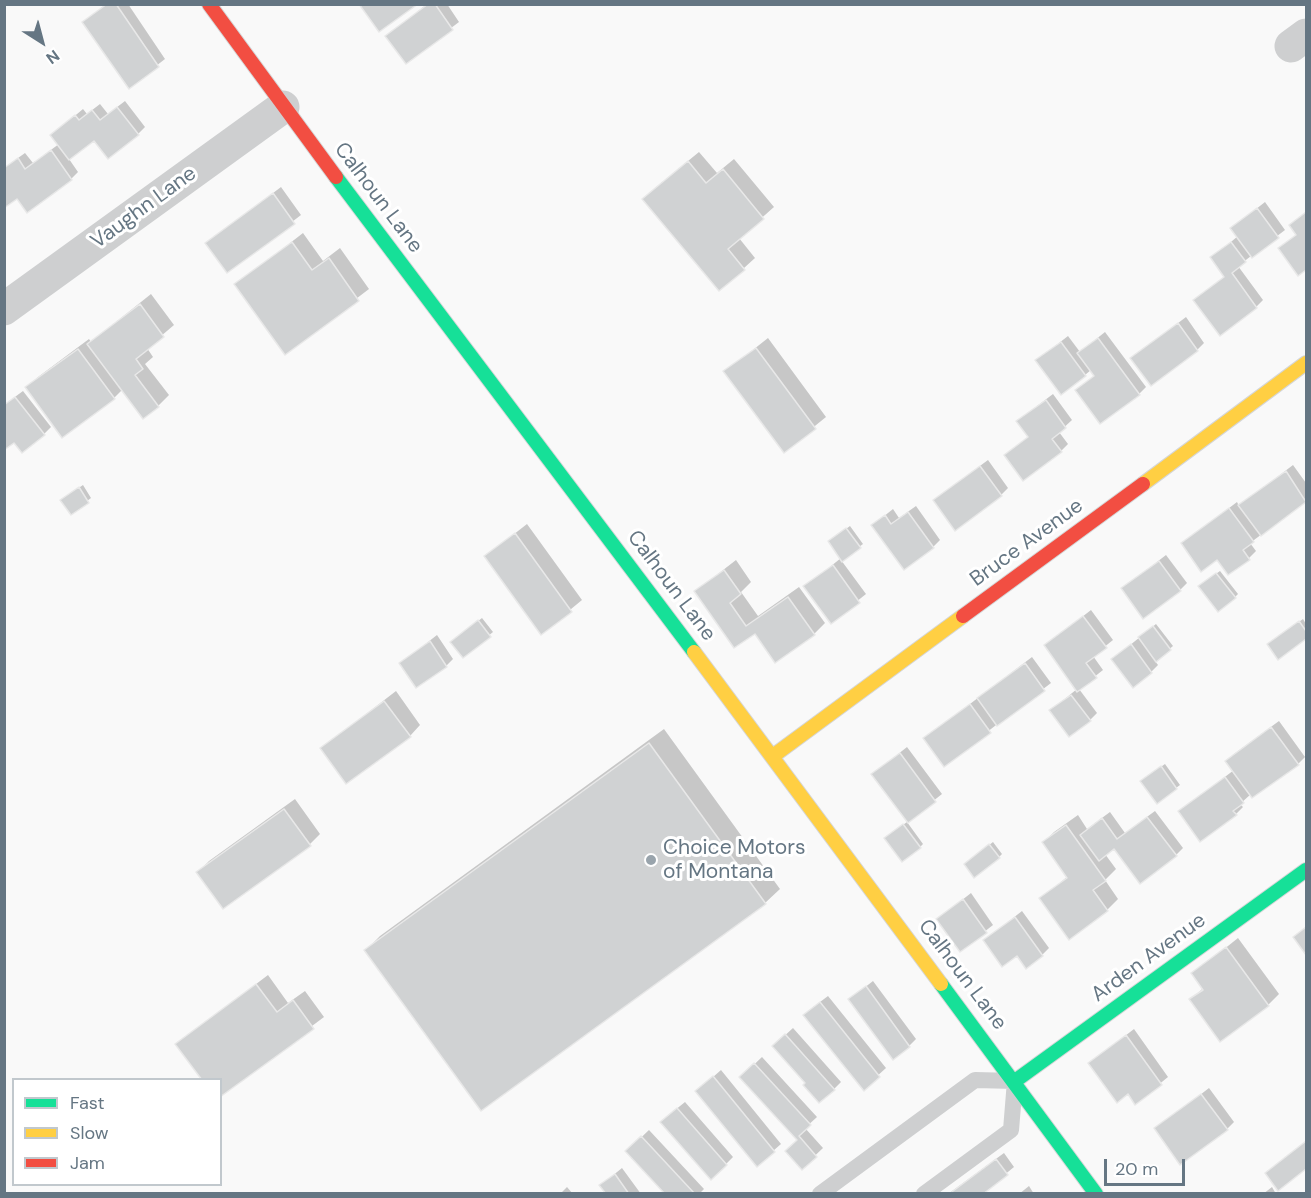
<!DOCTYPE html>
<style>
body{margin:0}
#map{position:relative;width:1311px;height:1198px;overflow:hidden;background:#f9f9f9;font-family:"DM Sans",sans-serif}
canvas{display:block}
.frame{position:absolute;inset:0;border:6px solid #657683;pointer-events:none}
.legend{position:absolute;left:12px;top:1078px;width:210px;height:108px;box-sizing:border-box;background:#fff;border:2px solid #c1c8cd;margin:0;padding:8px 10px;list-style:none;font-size:18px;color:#657683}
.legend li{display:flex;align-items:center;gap:12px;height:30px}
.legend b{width:30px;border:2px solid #c1c8cd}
.north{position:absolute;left:12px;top:12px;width:60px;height:60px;-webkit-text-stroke:4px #fff;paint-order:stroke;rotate:144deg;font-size:16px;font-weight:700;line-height:24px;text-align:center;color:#657683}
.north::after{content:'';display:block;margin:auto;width:21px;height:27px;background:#657683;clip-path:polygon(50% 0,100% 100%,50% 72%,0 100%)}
.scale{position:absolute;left:1104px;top:1159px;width:81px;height:27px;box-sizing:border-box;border:3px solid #657683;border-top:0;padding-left:8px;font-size:18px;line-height:21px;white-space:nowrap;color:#657683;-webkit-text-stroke:4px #fff;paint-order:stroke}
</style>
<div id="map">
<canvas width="1311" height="1198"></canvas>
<div class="frame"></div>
<ul class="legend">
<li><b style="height:8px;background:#16e098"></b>Fast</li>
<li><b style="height:8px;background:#ffcf43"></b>Slow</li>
<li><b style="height:8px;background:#f24e42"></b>Jam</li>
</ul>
<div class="north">N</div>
<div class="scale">20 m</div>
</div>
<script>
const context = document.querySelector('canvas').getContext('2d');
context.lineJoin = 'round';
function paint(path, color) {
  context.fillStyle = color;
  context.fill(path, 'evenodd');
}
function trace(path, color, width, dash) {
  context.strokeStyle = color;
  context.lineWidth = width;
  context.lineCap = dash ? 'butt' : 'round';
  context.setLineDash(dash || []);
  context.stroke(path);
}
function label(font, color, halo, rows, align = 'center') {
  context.font = font + ' "DM Sans",sans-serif';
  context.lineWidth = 6;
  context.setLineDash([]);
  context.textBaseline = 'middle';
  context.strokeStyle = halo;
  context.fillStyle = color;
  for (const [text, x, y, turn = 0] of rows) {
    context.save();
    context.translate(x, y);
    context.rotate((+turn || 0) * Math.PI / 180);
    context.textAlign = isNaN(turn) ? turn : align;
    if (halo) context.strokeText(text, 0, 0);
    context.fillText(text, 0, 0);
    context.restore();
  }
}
paint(new Path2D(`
 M106 4H128L165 59 129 87 84 22Z
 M427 4H447L459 22 406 62 387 36Z
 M125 101 145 127 138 134 94 139 69 159 78 172 71 179 4 168 25 153 33 163 59 144 52 135 83 109 87 114 100 104 108 114Z
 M699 152 717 173 734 159 774 207 739 238 755 258 744 268 655 188Z
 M281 187 301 215 228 271 207 243Z
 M1265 202 1285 230 1238 266 1263 300 1256 307 1195 300 1225 276 1212 258 1238 236 1232 228Z
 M1306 212V268L1298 274 1280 248 1297 234 1291 225Z
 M303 233 323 261 340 248 369 289 285 353 236 285Z
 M151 294 174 325 147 348 153 357 145 364 169 395 158 406 122 390 114 398 27 387 38 377 89 339 91 342Z
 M1186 317 1204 343 1197 350 1132 358Z
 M1105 332 1146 387 1139 394 1077 390 1095 375 1091 370 1085 375 1037 360 1068 336 1080 352Z
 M768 338 826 417 784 451 725 372Z
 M23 391 51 427 44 434 4 405Z
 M1053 394 1072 420 1059 432 1068 444 1061 451 1006 455 1029 436 1025 415Z
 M988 460 1008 488 1001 495 942 494Z
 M1293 465 1306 483V501L1250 543 1256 551 1249 558H1218L1183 543 1237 502 1239 506Z
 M83 485 91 498 71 513 65 497Z
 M916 506 940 540 933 547 873 525 893 509 899 518Z
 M527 524 582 600 542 633 486 556Z
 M850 526 863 544 841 560 866 594 831 622 805 587 841 558 829 541Z
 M1166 555 1187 583 1180 590 1123 588Z
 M736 560 751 582 741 592 758 616 799 587 825 623 814 634 755 632 735 646 696 591Z
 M1220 571 1238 594 1235 597 1203 583Z
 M1091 610 1113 640 1093 656 1103 670 1079 689 1097 713 1090 720 1051 710 1077 689 1046 645Z
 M482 618 493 632 464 656 455 639Z
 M1303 619 1306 624V637L1278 658 1272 641Z
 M1156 624 1173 646 1155 661 1158 665 1151 672 1113 659Z
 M437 635 453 659 446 666 401 663Z
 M1032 657 1051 683 944 765 925 738Z
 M396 691 420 725 410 736 322 748Z
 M1279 721 1305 757 1298 764 1251 794 1240 804 1243 807 1236 814 1180 811 1234 770 1227 761 1234 754Z
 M664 729 780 889 765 903 366 950 380 936Z
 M907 747 942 794 908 821 873 774Z
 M1165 764 1180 785 1157 802 1145 778Z
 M295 799 320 834 310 844 198 872 209 861Z
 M1155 811 1183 848 1176 855 1114 847 1105 854 1116 869 1105 880 1118 899 1107 910 1041 899 1068 876 1044 842 1054 832 1078 815 1087 829 1110 812 1125 833Z
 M907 822 923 844 920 847 889 835Z
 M993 842 1002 854 999 857 969 861Z
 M971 893 993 925 961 950 938 919Z
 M1022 911 1049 948 1042 955 1017 954 985 940Z
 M1238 938 1279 994 1268 1005 1191 1000 1203 988 1193 974Z
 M268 975 288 1003 305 991 324 1017 220 1095V1080L177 1044Z
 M873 981 916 1039 909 1046 850 999Z
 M828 996 886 1068 864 1088 812 1008Z
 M793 1028 841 1082 834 1089 807 1083 781 1039Z
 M1134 1029 1168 1077 1136 1103 1128 1092 1090 1063Z
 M762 1057 817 1117 805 1128 823 1148 802 1168 799 1140 741 1077Z
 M721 1070 781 1144 757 1165 704 1085Z
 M1209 1088 1234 1122 1227 1129H1156Z
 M685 1102 733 1157 726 1164 669 1115Z
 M649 1130 704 1189 699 1194H667L627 1151Z
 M1004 1153 1014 1167 981 1194H948Z
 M622 1168 641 1194H608L601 1185Z
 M1029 1186 1034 1194H1019Z
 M567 1187 573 1194H560Z
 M1272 1187 1276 1194H1263Z`), '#0003');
const building = new Path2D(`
 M107 4H116L159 67 129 89 82 22Z
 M359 4H418L379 32Z
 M428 4H435L453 30 406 64 385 36Z
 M117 107 139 135 108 159 94 141 69 160 50 135 75 115 79 120 92 110 100 120Z
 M51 150 72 180 27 213 17 199 4 208V168L18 158 25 169Z
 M688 161 706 183 723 169 764 219 728 249 745 270 719 291 642 199Z
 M273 193 295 224 227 273 205 243Z
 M1257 208 1279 238 1252 258 1230 228Z
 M1306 212V270L1298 276 1278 248 1296 235 1289 225Z
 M292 242 312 270 329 258 359 301 285 355 234 284Z
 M1231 242 1246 262 1232 273 1257 308 1220 336 1193 300 1224 277 1210 257Z
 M140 304 164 337 136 359 143 369 135 375 159 407 143 419 87 344Z
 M1178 323 1198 351 1151 386 1130 358Z
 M1098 338 1140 395 1100 424 1075 390 1094 376 1077 353Z
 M1061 342 1086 376 1061 395 1035 360Z
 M756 348 816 429 784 453 723 371Z
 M78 349 115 399 62 438 25 387Z
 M15 397 45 435 22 453 14 443 4 450V405Z
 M1046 400 1066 428 1052 439 1062 452 1023 481 1004 455 1028 437 1016 421Z
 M980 466 1002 496 955 531 933 500Z
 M1286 471 1306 502 1261 536 1238 505Z
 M79 487 89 503 71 515 60 500Z
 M1229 508 1254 542 1243 550 1250 560 1228 575 1217 560 1201 572 1181 543Z
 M908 512 934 548 904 570 871 525 885 515 891 524Z
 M846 528 861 548 842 562 828 541Z
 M515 533 572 612 541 635 484 556Z
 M1159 561 1181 591 1143 619 1121 588Z
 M833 565 860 603 831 624 803 586Z
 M724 570 741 594 730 603 746 626 788 597 815 635 775 663 755 634 734 648 694 591Z
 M1216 573 1236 598 1218 612 1198 586Z
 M1083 616 1107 648 1086 663 1097 678 1077 692 1044 645Z
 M478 620 491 637 463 658 450 642Z
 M1299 621 1306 631V639L1278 660 1267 644Z
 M1153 626 1171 650 1156 662 1138 637Z
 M430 641 447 667 416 688 399 663Z
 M1131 644 1152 673 1133 688 1111 659Z
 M1025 663 1045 691 997 726 977 698Z
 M1071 695 1091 721 1069 737 1049 710Z
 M384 701 411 737 346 784 320 748Z
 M970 704 991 733 944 767 923 738Z
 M1271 727 1299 765 1252 798 1225 761Z
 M649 743 766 904 481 1111 364 950Z
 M900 753 936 802 908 823 871 774Z
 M1161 766 1177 789 1157 804 1140 781Z
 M1225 777 1244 803 1233 811 1237 815 1200 842 1178 811Z
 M284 809 311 846 223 909 196 872Z
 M1147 817 1177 856 1140 884 1114 849 1099 861 1080 835 1102 818 1117 839Z
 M903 824 921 848 902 862 884 838Z
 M1066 825 1106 881 1093 890 1108 911 1069 940 1039 898 1067 878 1042 842Z
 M989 844 1000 858 974 878 964 864Z
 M963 899 987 933 960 952 936 919Z
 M1015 917 1043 956 1026 969 1017 956 1002 967 983 940Z
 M1306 927V955L1293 937Z
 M1226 947 1269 1006 1220 1042 1189 999 1203 990 1191 973Z
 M256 984 277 1012 293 1000 314 1029 220 1097V1080H202L175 1044Z
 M866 986 910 1047 893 1060 848 999Z
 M820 1002 880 1077 864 1091 803 1015Z
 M785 1034 835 1090 819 1103 803 1085 805 1083 772 1046Z
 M1126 1035 1162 1085 1135 1105 1128 1094 1117 1103 1088 1063Z
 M754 1063 811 1125 799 1136 817 1157 802 1170 785 1151 797 1140 739 1077Z
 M713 1076 775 1152 757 1167 695 1091Z
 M1201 1094 1228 1130 1180 1165 1154 1128Z
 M677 1108 727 1165 711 1180 660 1122Z
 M641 1136 695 1194H665L625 1151Z
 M1306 1141V1169L1278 1191 1265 1173Z
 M996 1159 1008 1175 983 1194H949Z
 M615 1174 629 1194H606L599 1185Z`);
paint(building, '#d0d2d3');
trace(building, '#e8e8e8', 1.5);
const fast = new Path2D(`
 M336 177 694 652
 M941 984 1096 1194
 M1015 1081 1306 870`);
const slow = new Path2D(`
 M1143 484 1306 363
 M694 652 941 984
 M773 756 963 616`);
const jam = new Path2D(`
 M209 4 336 177
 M963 616 1143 484`);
trace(fast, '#d5d6d7', 16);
trace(slow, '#d5d6d7', 16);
trace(jam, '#d5d6d7', 16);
trace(new Path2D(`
 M820 1194 975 1080 1015 1081 1011 1130 924 1194`), '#cecfd0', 16);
trace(new Path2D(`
 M1291 46 1306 35
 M4 309 283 107`), '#cecfd0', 33);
trace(fast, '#16e098', 14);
trace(slow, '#ffcf43', 14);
trace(jam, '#f24e42', 14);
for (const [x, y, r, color] of [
 [651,860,6,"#99a4ac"]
]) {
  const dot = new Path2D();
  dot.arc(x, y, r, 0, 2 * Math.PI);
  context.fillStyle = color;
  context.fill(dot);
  trace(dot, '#fff', 2);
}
label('21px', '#657683', '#fff', [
 ["Calhoun Lane",378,198,53],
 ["Vaughn Lane",144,208,-36],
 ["Bruce Avenue",1027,543,-36],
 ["Calhoun Lane",671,586,53],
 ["Arden Avenue",1149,958,-36],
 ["Calhoun Lane",962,975,53]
]);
label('21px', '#657683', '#fff', [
 ["Choice Motors",663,848],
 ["of Montana",663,872]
], 'left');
</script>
